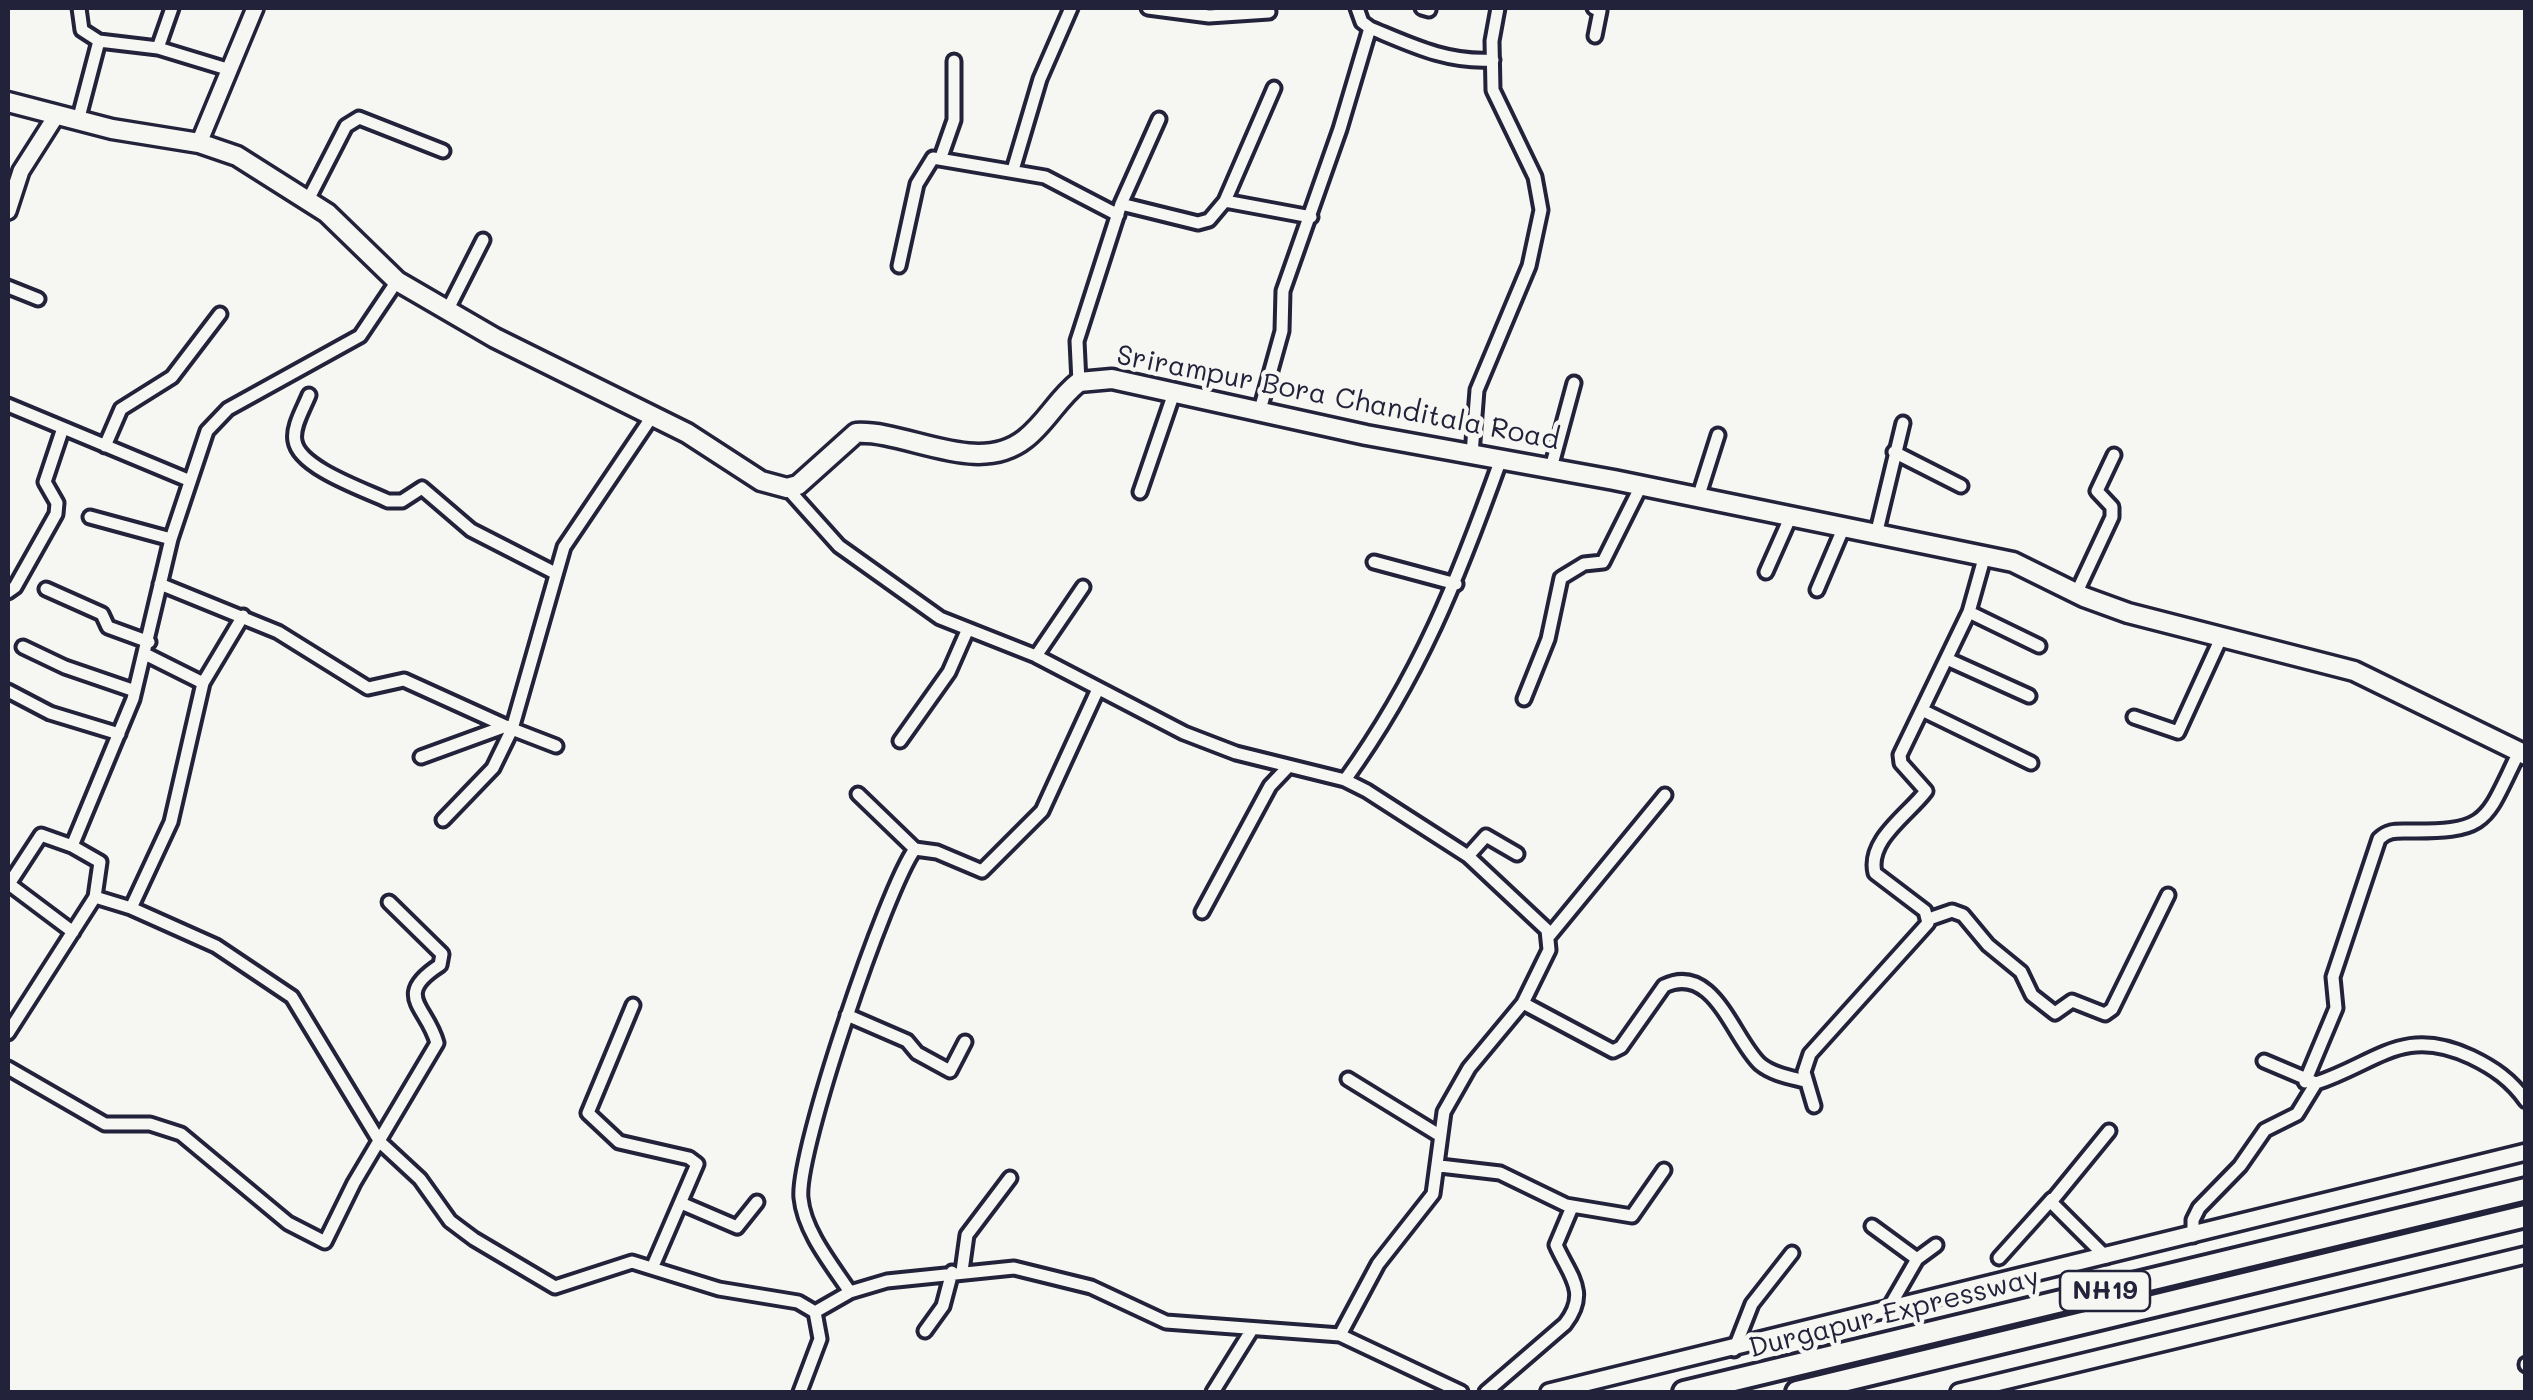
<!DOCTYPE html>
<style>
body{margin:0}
#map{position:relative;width:2533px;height:1400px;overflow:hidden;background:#f6f6f2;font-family:Mali,sans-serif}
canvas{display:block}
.frame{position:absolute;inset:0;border:10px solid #22223b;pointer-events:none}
</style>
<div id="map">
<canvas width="2533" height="1400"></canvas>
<div class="frame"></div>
</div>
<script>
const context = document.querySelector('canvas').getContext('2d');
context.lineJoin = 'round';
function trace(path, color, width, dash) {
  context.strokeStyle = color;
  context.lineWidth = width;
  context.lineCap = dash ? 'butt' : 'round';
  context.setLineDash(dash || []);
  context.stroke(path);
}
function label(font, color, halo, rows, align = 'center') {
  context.font = font + ' Mali,sans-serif';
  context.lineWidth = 9;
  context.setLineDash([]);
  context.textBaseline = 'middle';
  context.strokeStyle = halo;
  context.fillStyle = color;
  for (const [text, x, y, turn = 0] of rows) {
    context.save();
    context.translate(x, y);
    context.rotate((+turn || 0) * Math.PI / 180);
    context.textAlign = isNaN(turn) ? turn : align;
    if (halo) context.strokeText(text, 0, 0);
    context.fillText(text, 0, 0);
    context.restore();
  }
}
const street = new Path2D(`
 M79 8 82 30 99 41
 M1148 8 1209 16 1269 12
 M1357 8 1362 22 1370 28C1411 45 1447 63 1493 60
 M1422 8 1429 10
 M1594 8 1600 11 1595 36
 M158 48 172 8
 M78 121 99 41 158 48 227 69
 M941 157 954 120V61
 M1013 170 1040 79 1071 8
 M308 200 346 126 359 118 443 151
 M1225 201 1274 88
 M1121 204 1198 223 1209 220 1225 201 1311 217
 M899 266 917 184 933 158 1045 177 1118 215
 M8 287 38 299
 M448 309 483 240
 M1079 382 1077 341 1121 204 1159 119
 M309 395C304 408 292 427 295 441 299 468 365 490 388 501H402L422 488 471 530 555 573
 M8 405 188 480
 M1260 410 1282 331 1283 291 1340 129 1370 28
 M105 446 121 409 172 377 220 314
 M1894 452 1961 486
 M1472 454 1477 390 1529 266 1541 210 1535 177 1493 90 1492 41 1498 8
 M1551 468 1574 383
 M787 488 839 546 940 618 1036 656 1184 733 1236 753 1345 780 1367 791 1468 856 1547 930 1549 950 1523 1003 1469 1068 1444 1112 1433 1194 1378 1264 1340 1335
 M1140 492 1175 390
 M1698 498 1718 435
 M90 517 171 539
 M1876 535 1903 423
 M1374 562 1456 584
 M1766 572 1790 518
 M160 584 278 632 368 688 404 680 512 729 564 547 653 415
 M46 589 102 614 108 627 149 642
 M1817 590 1843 529
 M8 592 15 587 56 514 57 503 45 482 62 431
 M2076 594 2112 517V507L2097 491 2114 455
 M1969 612 2039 646
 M243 616 203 683 171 822 131 908 216 946 292 997 380 1142 420 1179 450 1221 474 1239 555 1287 632 1262 719 1289 798 1302 815 1312 820 1339 800 1392
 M23 647 65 667 135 691
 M147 655 203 683
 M1036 656 1083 587
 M1947 659 2029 696
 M8 691 50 713 119 734
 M1524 699 1548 639 1561 578 1584 564 1603 562 1641 486
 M1922 710 2031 763
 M2134 717 2178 732 2221 638
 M900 741 949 672 967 631
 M421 757 506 726
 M1345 780C1420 676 1458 579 1501 459
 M858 794 915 849
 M443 820 493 768 512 729 556 746
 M72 846 41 835 9 884 73 932
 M1468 856 1486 836 1517 854
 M95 897 100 862 72 846 133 699 171 539 207 431 228 409 360 336 397 281
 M1202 912 1270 786 1288 767
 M1929 919 1952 911 1963 915 1988 945 2021 972 2032 995 2055 1013 2072 1001 2105 1014 2112 1009 2168 895
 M1550 935 1665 795
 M1523 1003 1613 1051 1621 1047 1664 986C1714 962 1733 1039 1760 1064 1772 1074 1789 1077 1805 1081
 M633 1005 588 1113 619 1142 689 1158 697 1164 653 1266
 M847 1015 907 1041 917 1053 950 1071 965 1042
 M8 1033 95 897 131 908
 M2264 1061 2316 1083C2377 1063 2403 1025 2471 1057 2494 1068 2511 1080 2526 1101
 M8 1068 105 1124H150L181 1134 288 1223 325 1242 354 1183 437 1043C427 1006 392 996 440 965L442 954 389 902
 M1348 1079 1439 1135
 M2305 1082 2336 1008 2333 977 2379 839C2388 830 2396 831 2408 831 2490 832 2485 821 2519 752
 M1814 1106 1804 1072 1810 1054 1928 923 1925 911 1875 873C1867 840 1909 814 1926 791L1901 763 1900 755 1969 612 1985 555
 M1440 1166 1500 1173 1566 1205 1632 1216 1664 1170
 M681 1203 737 1227 757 1202
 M1872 1226 1917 1259
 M2193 1236V1220L2199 1208 2240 1166 2265 1130 2297 1114 2316 1083
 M2106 1257 2051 1202 2109 1131
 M1999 1258 2052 1199
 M962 1271 967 1235 1010 1178
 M850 1292C832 1265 804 1231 801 1198 796 1153 887 886 915 849L937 852 982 871 1042 811 1098 689
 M1887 1311 1917 1259 1936 1245
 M815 1312 850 1292 887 1281 1014 1268 1091 1287 1166 1322 1340 1335 1461 1392
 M925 1331 943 1306 952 1272
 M1734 1350 1752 1304 1792 1253
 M2526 1364V1365
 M1213 1392 1251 1331
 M1486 1392 1565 1324C1590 1292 1569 1275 1556 1245L1572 1207`);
const secondary = new Path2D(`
 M199 143 255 8
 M8 211 21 171 56 116
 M1549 1392 2526 1152
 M1959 1392 2526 1255`);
const primary = new Path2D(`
 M8 102 112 129 199 143 237 156 327 213 397 281 495 338 687 433 761 481 787 488 798 485 856 433C907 430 977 477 1025 439 1046 423 1058 398 1079 382L1112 379 1366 435 1614 480 2013 562 2084 597 2128 613 2354 671 2526 755`);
const highway = new Path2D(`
 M1684 1392 2526 1189
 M1797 1392 2526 1216`);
trace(street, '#22223b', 19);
trace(secondary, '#22223b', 22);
trace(primary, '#22223b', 25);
trace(highway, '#22223b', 28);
trace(street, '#f6f6f2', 11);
trace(secondary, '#f6f6f2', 15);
trace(primary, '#f6f6f2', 18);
trace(highway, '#f6f6f2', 20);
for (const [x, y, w] of [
 [2105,1291,90]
]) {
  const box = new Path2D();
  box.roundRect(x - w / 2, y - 20, w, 40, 8);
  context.fillStyle = '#f6f6f2';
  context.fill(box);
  trace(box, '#22223b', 2.5);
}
label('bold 25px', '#22223b', null, [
 ["NH19",2105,1291]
]);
label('28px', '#22223b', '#f6f6f2', [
 ["Srirampur Bora Chanditala Road",1338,398,11],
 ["Durgapur Expressway",1894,1313,-14]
]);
</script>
